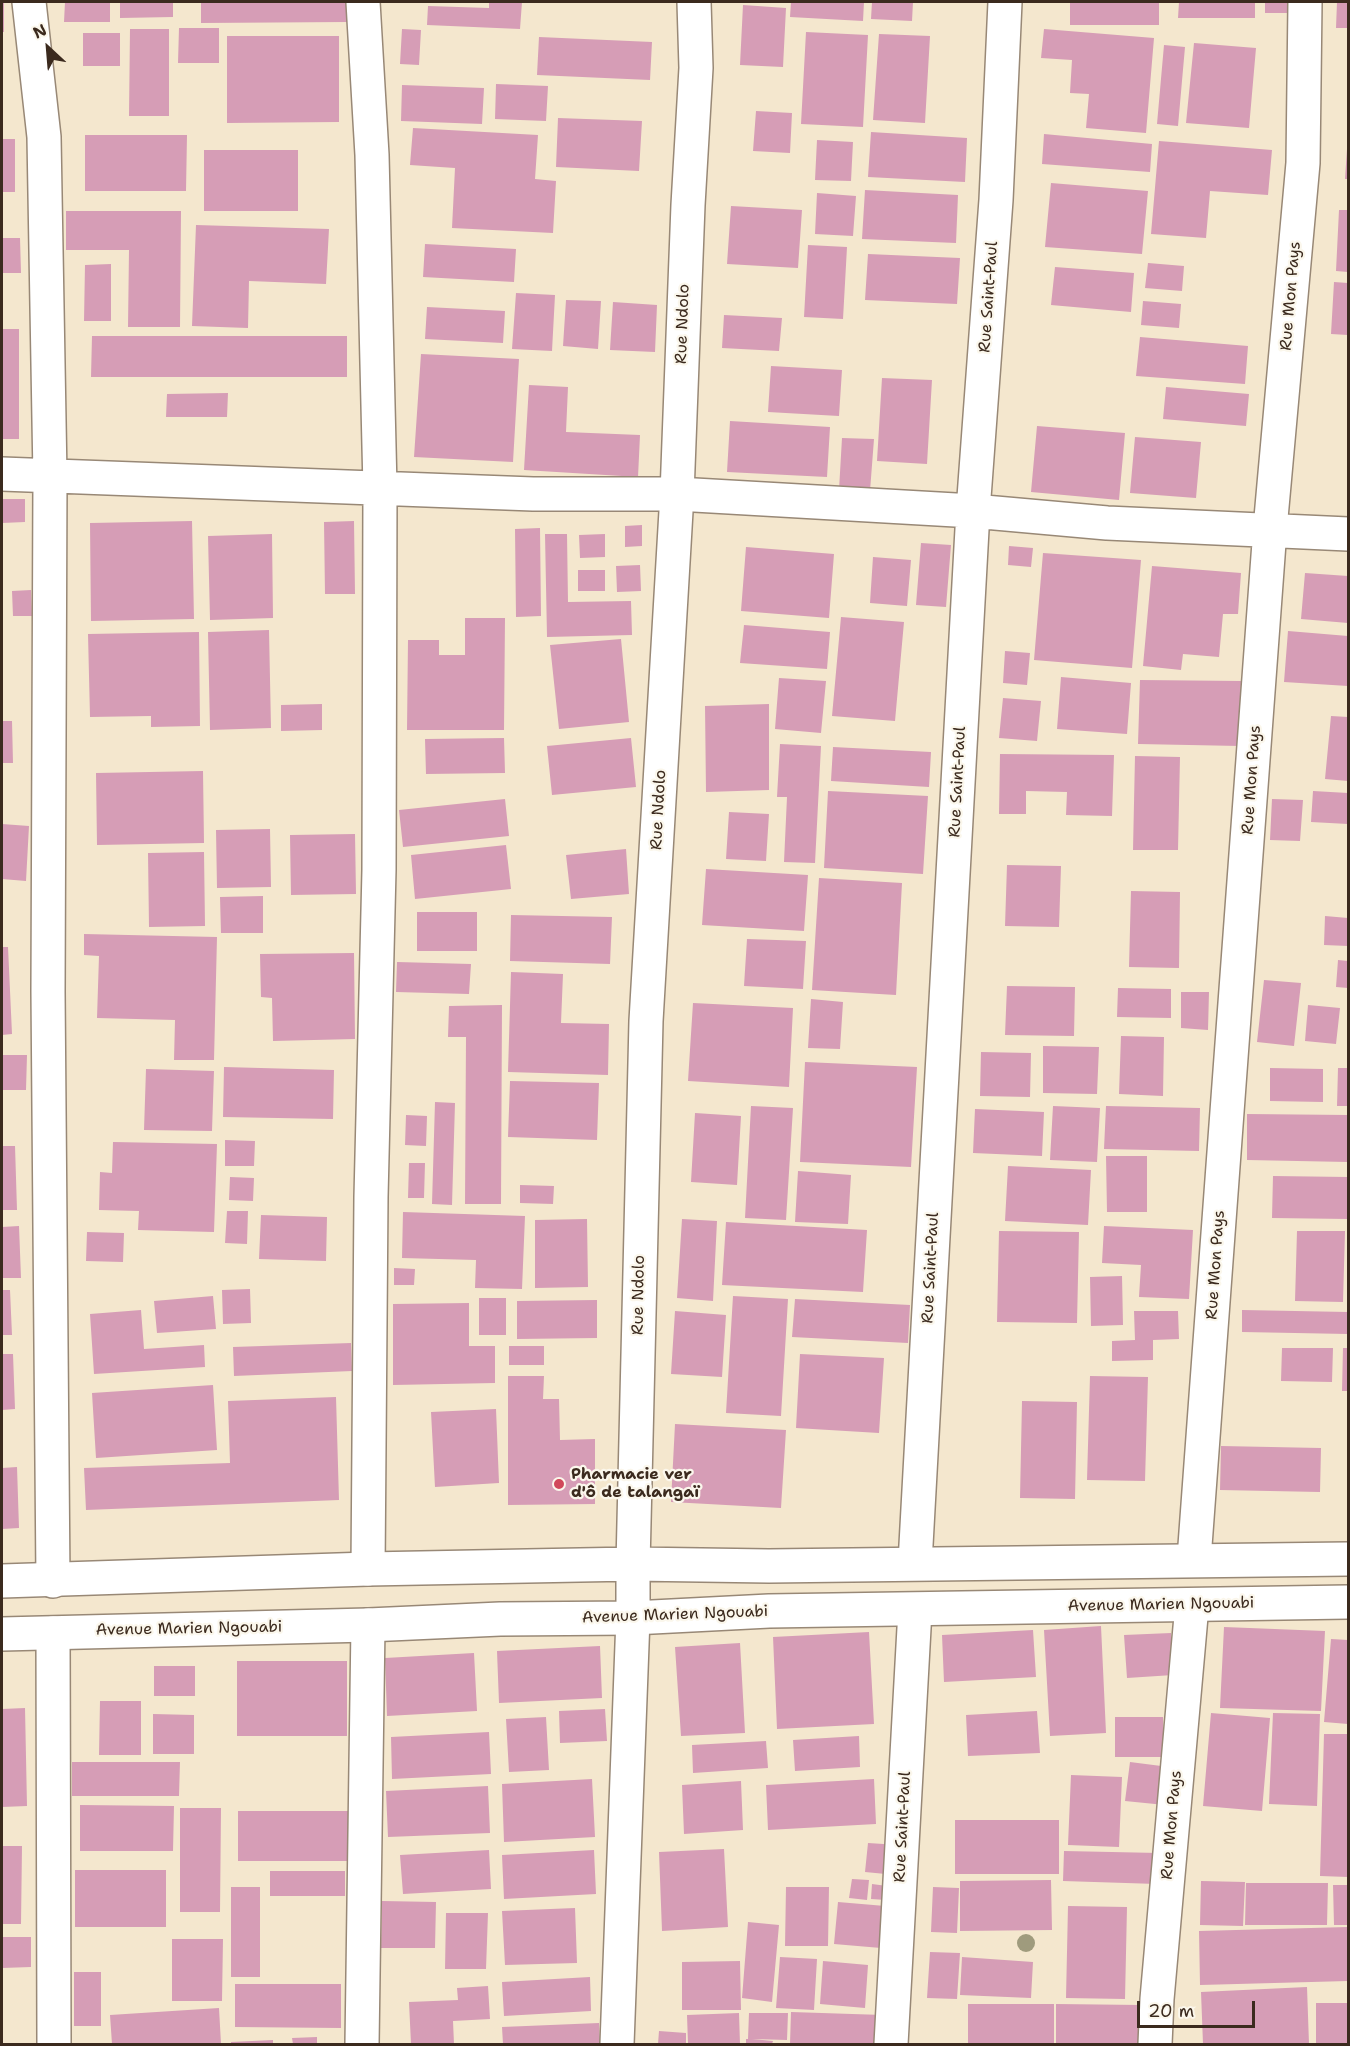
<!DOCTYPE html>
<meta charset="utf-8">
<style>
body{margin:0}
#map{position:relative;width:1350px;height:2046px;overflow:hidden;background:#f4e7ce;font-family:"Shantell Sans",sans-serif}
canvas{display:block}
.frame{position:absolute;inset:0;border:3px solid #3b2a1e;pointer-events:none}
.north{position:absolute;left:18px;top:18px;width:60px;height:60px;-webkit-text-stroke:4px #fbf7ec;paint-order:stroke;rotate:334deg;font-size:16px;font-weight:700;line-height:24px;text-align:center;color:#3b2a1e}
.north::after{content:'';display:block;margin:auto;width:21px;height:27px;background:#3b2a1e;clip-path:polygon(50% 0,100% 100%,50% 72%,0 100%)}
.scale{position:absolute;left:1137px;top:2001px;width:118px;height:27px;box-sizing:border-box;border:3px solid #3b2a1e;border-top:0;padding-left:8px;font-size:18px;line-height:21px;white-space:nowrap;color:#3b2a1e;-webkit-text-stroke:4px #fbf7ec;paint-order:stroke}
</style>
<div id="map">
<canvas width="1350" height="2046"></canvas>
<div class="frame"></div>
<div class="north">N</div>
<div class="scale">20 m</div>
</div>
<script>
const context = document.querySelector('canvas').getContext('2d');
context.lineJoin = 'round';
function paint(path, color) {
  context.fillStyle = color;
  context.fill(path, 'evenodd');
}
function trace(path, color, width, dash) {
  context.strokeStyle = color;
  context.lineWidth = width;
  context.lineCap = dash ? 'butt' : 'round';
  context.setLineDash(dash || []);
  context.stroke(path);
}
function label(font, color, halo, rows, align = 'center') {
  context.font = font + ' "Shantell Sans",sans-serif';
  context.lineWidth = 4.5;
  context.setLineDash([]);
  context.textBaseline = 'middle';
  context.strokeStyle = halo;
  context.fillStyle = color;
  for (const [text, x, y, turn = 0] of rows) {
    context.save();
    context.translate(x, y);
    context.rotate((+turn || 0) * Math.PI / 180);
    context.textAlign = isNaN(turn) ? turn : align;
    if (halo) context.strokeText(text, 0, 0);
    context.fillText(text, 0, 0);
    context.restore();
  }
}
paint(new Path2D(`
 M2 2H4V32H2Z
 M65 2H110V22H64Z
 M120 2H173V17L120 18Z
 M201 2H347V22L201 23Z
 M489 2H522L520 29 427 25 428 6 489 8Z
 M791 2H864L863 21 790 17Z
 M872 2H913L912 21 871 19Z
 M1070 2H1159V25H1070Z
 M1179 2H1255V18H1178Z
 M1265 2H1287V13H1265Z
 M1337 2H1348V28H1336Z
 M743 5 786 8 783 67 740 65Z
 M179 28H219V63H178Z
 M130 29H169V116H129Z
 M402 29 421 30 419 65 400 64Z
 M1044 29 1154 38 1146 133 1086 128 1089 94 1070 93 1072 60 1041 58Z
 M806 32 868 35 863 127 801 124Z
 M83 33H120V66H83Z
 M879 34 930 36 925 123 873 120Z
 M227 36H339V122L227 123Z
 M539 37 652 42 650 80 537 75Z
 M1194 43 1256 48 1249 128 1186 123Z
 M1164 45 1185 47 1178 126 1157 124Z
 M496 84 548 86 546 121 495 119Z
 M402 85 484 88 482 124 401 121Z
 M756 111 792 113 790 153 753 151Z
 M558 118 642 121 639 171 556 167Z
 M413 128 538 135 535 179 556 181 553 233 452 228 455 168 410 165Z
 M871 132 967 138 965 182 868 177Z
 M1044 134 1152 144 1150 172 1042 164Z
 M85 135H187L186 191H85Z
 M2 139H15V192H2Z
 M817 140 853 142 851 181 815 180Z
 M1159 141 1272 150 1268 195 1210 191 1206 238 1151 234Z
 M1347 149H1348V179H1345Z
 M204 150H298V211H204Z
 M1051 183 1148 191 1142 254 1045 247Z
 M865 190 958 195 956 243 862 239Z
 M817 193 856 196 853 236 815 234Z
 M731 206 802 210 798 268 727 264Z
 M1339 210H1348V272L1336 271Z
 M66 211H181L180 327H128L129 250H66Z
 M196 225 329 229 326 284 249 281 248 328 192 326Z
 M2 238H20L21 273H2Z
 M425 244 516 249 514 282 423 277Z
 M808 245 847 247 843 319 804 317Z
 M868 254 960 258 957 304 865 300Z
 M1148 263 1184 266 1182 291 1145 288Z
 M111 264V321H84L85 265Z
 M1055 267 1134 273 1131 312 1051 305Z
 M1334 282 1348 283V335L1331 334Z
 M516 293 555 295 552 351 512 349Z
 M566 300 601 301 598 349 563 346Z
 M1143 301 1181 304 1179 328 1141 325Z
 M613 302 657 305 655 352 610 350Z
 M427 307 505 311 503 343 425 339Z
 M724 315 782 318 779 351 722 348Z
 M2 329H19V439H2Z
 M92 336H347V377H91Z
 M1140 337 1248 346 1245 384 1136 376Z
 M421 354 519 359 513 462 414 457Z
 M771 366 842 370 839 416 768 412Z
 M882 378 932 380 927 464 877 461Z
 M529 385 568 387 566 432 640 435 638 477 524 470Z
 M1166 387 1249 394 1246 426 1163 419Z
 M228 393 227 417H166L167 394Z
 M730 421 830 427 827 477 727 472Z
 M1037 426 1125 433 1119 500 1031 492Z
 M1135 437 1201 442 1196 498 1130 493Z
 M842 438 874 439 870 491 839 490Z
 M2 499H25V522L2 523Z
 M192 521 194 619 91 621 90 523Z
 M354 521 355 594H325L324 522Z
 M642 525V546L625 547V526Z
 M540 528 541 616 516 617 515 529Z
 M272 534 273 618 210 620 208 536Z
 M545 534H567L568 602 631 601 632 635 547 637Z
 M605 534V557L580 558 579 535Z
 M921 543 951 545 946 607 916 605Z
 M1009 546 1033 548 1031 567 1008 565Z
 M746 547 834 554 829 618 741 611Z
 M1043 553 1141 560 1132 668 1034 660Z
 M873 557 911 560 907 606 870 603Z
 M640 565 641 591 617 592 616 566Z
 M1152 566 1241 573 1238 614H1223L1219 657 1183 654 1181 670 1143 666Z
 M578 570H605V591H578Z
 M1305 573 1348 576V623L1301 619Z
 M31 590 32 616H13L12 591Z
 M841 617 904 622 895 721 832 716Z
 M465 618H505L504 730H407L408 640H439V655H465Z
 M744 625 830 632 827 669 740 663Z
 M269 630 271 728 210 730 208 632Z
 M1288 631 1348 636V686L1284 682Z
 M199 632 200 726 151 727V716L90 717 88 634Z
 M621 639 629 722 559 729 550 645Z
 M1005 651 1030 653 1027 685 1003 683Z
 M1061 677 1131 683 1127 734 1057 729Z
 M779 678 826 681 821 733 775 729Z
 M1140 680 1241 681 1240 746 1138 744Z
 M1003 698 1041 701 1037 741 999 738Z
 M322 704V730L281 731V705Z
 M769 704V790L706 792 705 706Z
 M1331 716 1348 717V781L1325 779Z
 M2 721H12L13 763H2Z
 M504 738 505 773 426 774 425 739Z
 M631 738 636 787 552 795 547 746Z
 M780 744 821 746 815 863 784 862 787 797H777Z
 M833 747 931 752 929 787 831 781Z
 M1000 754 1114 755 1112 816 1066 815 1067 792 1026 791V814H999Z
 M1135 756 1180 757 1178 850H1133Z
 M203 771 204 843 97 845 96 773Z
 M828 791 928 796 923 874 824 868Z
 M1313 791 1348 793V824L1311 822Z
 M505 799 509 836 403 847 399 810Z
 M1272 799 1303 800 1300 841 1270 840Z
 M729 812 769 814 766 861 726 859Z
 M2 824 29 826 26 881 2 879Z
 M270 829 271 887 217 888 216 830Z
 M355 834 356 894 291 895 290 835Z
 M506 845 511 889 415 899 411 855Z
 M626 849 629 894 571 899 566 855Z
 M204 852 205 926 149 927 148 853Z
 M1007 865 1061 866 1059 927 1005 926Z
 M706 869 808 875 804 931 702 925Z
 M819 878 902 883 896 995 812 990Z
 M1131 891 1180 892 1179 968 1129 967Z
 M263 896V933H221L220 897Z
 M417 912H477V951H417Z
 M511 915 612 917 610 964 510 961Z
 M1325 916 1348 918V946L1324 945Z
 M84 934 217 937 214 1060H174L175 1020 97 1018 99 956 84 955Z
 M747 939 806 941 803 989 744 986Z
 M2 947H8L12 1034 2 1035Z
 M354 953 355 1039 273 1041 272 998 261 997 260 954Z
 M1338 960 1348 961V988L1336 987Z
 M397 962 471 964 469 994 396 992Z
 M511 972 563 974 561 1023 609 1024 608 1075 508 1072Z
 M1264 980 1301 983 1294 1046 1257 1042Z
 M1007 986 1075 987 1074 1036 1005 1035Z
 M1118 988 1171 989V1018L1117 1017Z
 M1181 992H1209L1208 1030 1181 1028Z
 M811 999 843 1002 840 1049 808 1048Z
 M693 1003 793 1008 789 1087 688 1081Z
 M502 1005 501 1204H465L466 1037H448L449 1006Z
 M1308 1005 1340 1008 1336 1044 1305 1041Z
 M1121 1036 1164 1037 1163 1096 1119 1094Z
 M1043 1046 1099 1047 1097 1094 1043 1093Z
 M981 1052 1031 1053 1030 1097 980 1096Z
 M2 1055H27L26 1090H2Z
 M805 1062 917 1067 911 1167 800 1162Z
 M224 1067 334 1070 333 1119 223 1117Z
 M1270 1068 1323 1069V1102L1270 1101Z
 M1338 1068H1348V1106H1337Z
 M146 1069 214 1071 212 1131 144 1130Z
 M510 1081 599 1083 597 1140 508 1137Z
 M435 1102 455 1103 452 1205 432 1204Z
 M751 1106 793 1108 786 1220 745 1218Z
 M1053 1106 1100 1108 1097 1162 1050 1160Z
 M1106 1106 1200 1108 1199 1151 1104 1149Z
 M975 1109 1044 1112 1042 1156 973 1153Z
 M695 1113 741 1116 737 1185 691 1182Z
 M1247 1114 1348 1115V1162L1247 1160Z
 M406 1115 427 1116 426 1146 405 1145Z
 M225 1140 255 1141 254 1166H225Z
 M113 1142 217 1144 214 1232 138 1230 139 1211 99 1210 100 1172 112 1173Z
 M2 1146H15L17 1210H2Z
 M1106 1156H1147V1212H1107Z
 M409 1163H425L424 1198H408Z
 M1008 1166 1091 1170 1088 1225 1005 1221Z
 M798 1171 851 1175 848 1224 795 1222Z
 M1273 1176 1348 1177V1219L1272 1218Z
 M230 1177 254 1178 253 1201 229 1200Z
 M520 1185 554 1186 553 1204 520 1203Z
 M227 1211H248L247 1244 225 1243Z
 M403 1212 525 1216 522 1289 475 1288 476 1260 402 1258Z
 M261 1215 327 1217 326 1261 259 1259Z
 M587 1219 588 1287 535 1288V1220Z
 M682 1219 717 1221 713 1301 677 1298Z
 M726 1222 867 1230 863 1292 722 1285Z
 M19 1226 21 1278H2V1227Z
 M1104 1226 1193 1230 1189 1299 1139 1297 1141 1265 1102 1263Z
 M999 1231 1079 1232 1077 1323 997 1322Z
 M1297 1231H1345L1343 1302 1295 1301Z
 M87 1232 124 1233 123 1262 86 1261Z
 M394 1268 415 1269 414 1285H394Z
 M1122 1276 1123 1325 1091 1326 1090 1277Z
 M250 1289 251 1323 223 1324 222 1290Z
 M2 1290H10L12 1335H2Z
 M213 1296 216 1329 157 1333 154 1301Z
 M733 1296 788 1299 781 1416 726 1413Z
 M479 1298H506V1335H479Z
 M795 1299 910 1305 908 1343 792 1337Z
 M597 1300V1338L517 1339V1301Z
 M469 1303V1346H495V1383L393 1385V1304Z
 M141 1310 144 1349 204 1345 205 1367 94 1374 90 1314Z
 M1242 1310 1348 1312V1334L1242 1332Z
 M675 1311 726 1315 722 1377 671 1374Z
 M1134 1311H1178L1179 1339 1153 1340V1360L1112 1361V1341L1135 1340Z
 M351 1343 352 1371 234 1376 233 1347Z
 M509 1346H544V1365H509Z
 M1282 1348H1333L1332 1382 1281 1381Z
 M1343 1348H1348V1391H1342Z
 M2 1354H13L15 1409 2 1410Z
 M800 1354 884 1358 879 1433 796 1428Z
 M508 1376H544L543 1399H559L560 1440 595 1439V1504L508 1505Z
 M1090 1376 1148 1377 1145 1481 1087 1480Z
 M213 1385 217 1450 96 1458 92 1393Z
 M336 1397 339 1500 86 1510 84 1468 230 1463 228 1401Z
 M1022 1401 1077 1402 1075 1499 1020 1498Z
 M496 1409 499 1483 435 1487 431 1412Z
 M675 1424 786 1430 781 1508 671 1502Z
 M1221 1446 1321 1448 1320 1492 1220 1490Z
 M17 1467 19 1528 2 1529V1468Z
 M1101 1626 1106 1733 1050 1736 1044 1630Z
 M1224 1627 1325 1631 1321 1711 1220 1708Z
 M1033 1630 1036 1677 944 1682 942 1635Z
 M869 1632 874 1724 777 1729 773 1637Z
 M1171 1633 1173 1675 1127 1678 1124 1635Z
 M1331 1639 1348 1640V1724L1324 1722Z
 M740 1643 745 1733 681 1736 675 1647Z
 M600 1646 602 1698 499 1703 497 1651Z
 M474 1653 477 1711 387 1716 385 1658Z
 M237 1661H347V1736H237Z
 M154 1666H195V1696H154Z
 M100 1701H141V1755H99Z
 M25 1708 27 1806 2 1807V1709Z
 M605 1709 607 1741 560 1743 559 1711Z
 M1037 1711 1040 1753 968 1756 966 1715Z
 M1211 1713 1270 1718 1262 1811 1203 1806Z
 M1273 1713 1320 1714 1317 1806 1269 1804Z
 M153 1714 194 1715V1754H153Z
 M546 1717 549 1770 509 1772 506 1719Z
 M1115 1717H1163L1164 1757H1115Z
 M489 1732 491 1774 392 1779 391 1737Z
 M1324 1734H1348V1877L1320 1876Z
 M859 1736 860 1767 795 1771 793 1740Z
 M766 1741 768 1768 693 1773 692 1745Z
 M72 1762H180L179 1796H72Z
 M1130 1762 1169 1767 1165 1805 1125 1801Z
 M1071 1775 1122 1777 1119 1847 1068 1845Z
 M592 1779 595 1837 504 1842 502 1784Z
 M874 1779 876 1824 768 1830 766 1785Z
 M741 1781 743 1830 684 1834 682 1785Z
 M488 1786 490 1833 388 1837 386 1791Z
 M80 1805 174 1806 173 1851H80Z
 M180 1808H221L220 1912H180Z
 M238 1811H353L354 1861H238Z
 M955 1820H1059V1874H955Z
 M868 1843 899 1845 896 1875 865 1872Z
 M2 1846H22L21 1924H2Z
 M724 1849 728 1927 662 1931 659 1852Z
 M489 1850 491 1889 403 1894 400 1855Z
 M594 1850 596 1894 504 1899 502 1855Z
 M1064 1851 1159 1853 1157 1884 1063 1881Z
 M75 1870H166V1927H75Z
 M270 1871H345V1896H270Z
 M852 1879 869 1880 867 1900 849 1898Z
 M1051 1880 1052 1930 960 1931V1881Z
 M1201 1881 1245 1882 1243 1926 1200 1925Z
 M1246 1883H1328L1327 1925H1245Z
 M872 1884 887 1886 886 1900 871 1899Z
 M1333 1885H1348V1925H1334Z
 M231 1887H260V1977H231Z
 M786 1887H829L828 1946H785Z
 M933 1887 959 1888 957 1933 931 1932Z
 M382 1901 436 1902 435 1948H381Z
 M838 1902 885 1906 881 1948 834 1944Z
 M1068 1906 1127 1907 1125 1999 1066 1998Z
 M575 1908 577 1963 505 1965 502 1911Z
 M446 1913H488L486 1969H445Z
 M748 1922 779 1925 772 2002 742 1998Z
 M1348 1927V1981L1200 1985 1199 1931Z
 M2 1937H31V1967L2 1968Z
 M172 1939H223L222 2001H172Z
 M930 1952 960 1953 957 1999 927 1998Z
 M780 1957 817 1959 814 2010 776 2008Z
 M962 1957 1033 1962 1031 1998 960 1995Z
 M740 1961 741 2010H682V1962Z
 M823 1961 868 1965 865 2008 820 2004Z
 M74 1972H101V2026H74Z
 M590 1977 591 2011 504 2016 502 1982Z
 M235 1984H341V2028L235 2027Z
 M488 1986 490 2019 453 2021 454 2044H411L409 2002 458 2000 457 1988Z
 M1307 1987 1309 2044H1203L1201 1992Z
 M1316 2003H1348V2044H1316Z
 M968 2004H1054V2044H968Z
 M1056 2004 1141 2005V2044H1056Z
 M219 2008 221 2044H112L110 2015Z
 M791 2012 883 2015 882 2044H790Z
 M739 2013 740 2044H688L687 2015Z
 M749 2013H788L787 2040 752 2039 773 2041 772 2044H746V2039H748Z
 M599 2023 600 2044H503L502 2027Z
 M659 2031 686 2033V2044H658Z
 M317 2037V2044H293L292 2038Z
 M273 2040V2044H231V2042Z`), '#d69db6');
const minor = new Path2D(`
 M29 2 44 137 50 477 48 991 53 1581
 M363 2 372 155 380 488 379 870 371 1197 368 1569
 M2 474 533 494H677L973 511 1107 523 1348 534
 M1194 1559 1270 529 1303 163 1305 2
 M915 1563 973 511 996 200 1005 2
 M53 1633 54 2044
 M362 2044 368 1625
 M617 2044 633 1618
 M891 2044 915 1610
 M1155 2044 1157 1999 1192 1605`);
const major = new Path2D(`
 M2 1581 368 1569 633 1564 769 1566 1348 1559
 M633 1618V1564L646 1021 677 494 688 205 696 68 694 2
 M2 1634 368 1625 500 1619 633 1618 769 1611 1348 1602`);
trace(minor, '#988876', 36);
trace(major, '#988876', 36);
trace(minor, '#fff', 33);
trace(major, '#fff', 33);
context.fillStyle = '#9f9b7d';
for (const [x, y] of [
 [1026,1943]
]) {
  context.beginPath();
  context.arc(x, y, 9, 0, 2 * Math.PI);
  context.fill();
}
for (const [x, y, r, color] of [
 [559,1484,6,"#d1495b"]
]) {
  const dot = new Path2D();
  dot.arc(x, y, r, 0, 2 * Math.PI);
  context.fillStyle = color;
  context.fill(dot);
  trace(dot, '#fbf7ec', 2);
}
label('16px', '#3b2a1e', '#fbf7ec', [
 ["Rue Mon Pays",1291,296,-85],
 ["Rue Saint-Paul",989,297,-86],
 ["Rue Ndolo",683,324,-88],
 ["Rue Mon Pays",1252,780,-86],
 ["Rue Saint-Paul",958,782,-87],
 ["Rue Ndolo",659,810,-87],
 ["Rue Mon Pays",1216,1265,-86],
 ["Rue Saint-Paul",931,1268,-87],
 ["Rue Ndolo",639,1295,-89],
 ["Avenue Marien Ngouabi",1161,1605,-1],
 ["Avenue Marien Ngouabi",675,1615,-2],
 ["Avenue Marien Ngouabi",189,1629,-1],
 ["Rue Mon Pays",1172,1825,-85],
 ["Rue Saint-Paul",903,1827,-87]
]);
label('bold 16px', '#3b2a1e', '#fbf7ec', [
 ["Pharmacie ver",571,1475],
 ["d'ô de talangaï",571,1493]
], 'left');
</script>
